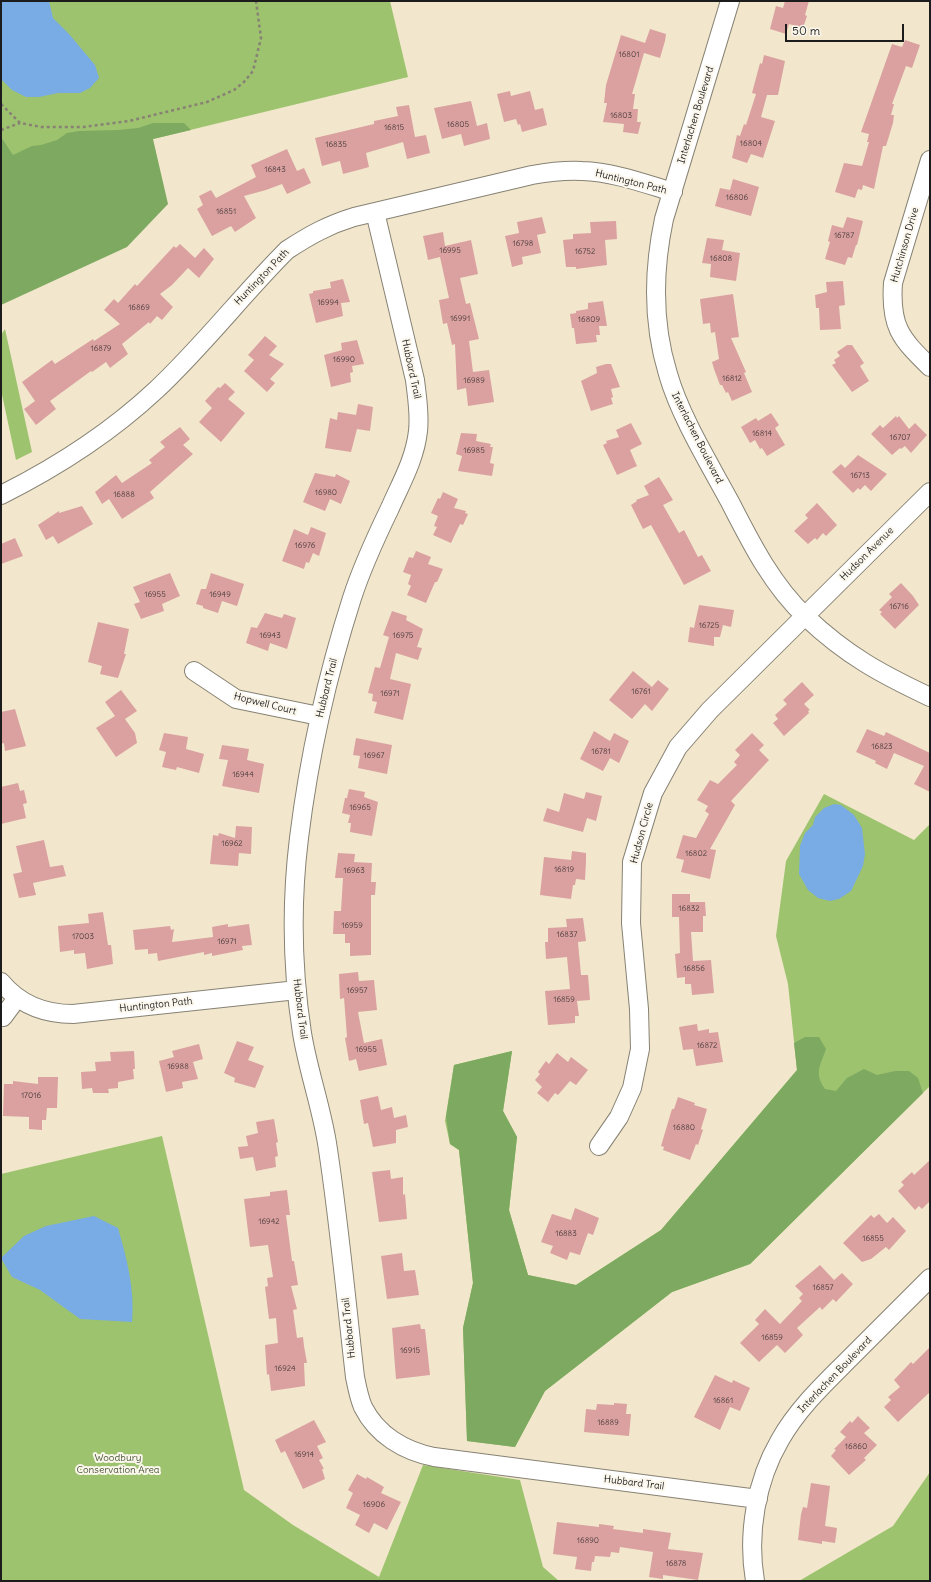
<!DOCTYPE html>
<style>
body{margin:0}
#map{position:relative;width:931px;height:1582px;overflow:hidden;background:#f2e7cc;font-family:Delius,sans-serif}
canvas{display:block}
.frame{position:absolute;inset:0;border:2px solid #1c1c1c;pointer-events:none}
.scale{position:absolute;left:785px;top:24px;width:119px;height:18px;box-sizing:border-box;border:2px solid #1c1c1c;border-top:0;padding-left:5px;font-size:12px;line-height:14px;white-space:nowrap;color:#1c1c1c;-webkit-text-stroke:3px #fbf7ec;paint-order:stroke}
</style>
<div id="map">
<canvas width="931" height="1582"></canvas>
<div class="frame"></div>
<div class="scale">50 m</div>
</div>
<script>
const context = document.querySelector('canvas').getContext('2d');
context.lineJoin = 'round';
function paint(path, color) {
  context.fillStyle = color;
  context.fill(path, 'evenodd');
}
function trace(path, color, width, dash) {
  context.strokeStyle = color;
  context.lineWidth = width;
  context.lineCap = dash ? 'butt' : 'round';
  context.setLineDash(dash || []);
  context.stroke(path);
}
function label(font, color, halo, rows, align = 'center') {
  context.font = font + ' Delius,sans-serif';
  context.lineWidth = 4;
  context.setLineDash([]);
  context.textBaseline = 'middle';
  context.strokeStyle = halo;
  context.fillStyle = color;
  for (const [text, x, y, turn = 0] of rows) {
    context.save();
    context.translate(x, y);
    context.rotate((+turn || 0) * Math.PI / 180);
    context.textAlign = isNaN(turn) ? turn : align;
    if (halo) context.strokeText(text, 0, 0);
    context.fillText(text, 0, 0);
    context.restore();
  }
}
paint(new Path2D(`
 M1 1H390L408 77 1 176Z
 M5 329 32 452 16 460 1 390V335Z
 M824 794 914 840 930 824V1086L750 1264 672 1292 545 1391 515 1447 467 1441 463 1328 473 1283 459 1150 450 1144 445 1121 454 1065 512 1051 503 1111 517 1137 509 1210 528 1275 576 1285 661 1230 797 1070 788 984 776 936 786 861Z
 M162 1136 244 1490 293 1525 379 1577 423 1465 520 1480 543 1567 559 1581H1V1174Z
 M930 1472V1581H799L893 1526Z`), '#9dc36e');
paint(new Path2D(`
 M153 123H184L191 130 153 139 168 204 127 247 1 305V137L13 155 32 146 41 145 57 140 67 133 79 131 118 130 138 128Z
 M805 1037H819L826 1049C820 1066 814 1073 825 1089L836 1091 847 1078 864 1069 877 1075 895 1071H909L918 1078 923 1093 750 1264 672 1292 545 1391 515 1447 467 1441 463 1328 473 1283 459 1150 450 1144 446 1117 454 1065 512 1051 503 1111 517 1137 509 1210 528 1275 576 1285 661 1230 797 1070 794 1043Z`), '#7ea961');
paint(new Path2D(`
 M1 1H49L53 18 69 34 95 65 99 78 90 88 80 93H58L39 97H26L12 90 1 79Z
 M834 804 841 805 854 815 862 828 865 854 863 866 851 891 839 899 830 901 818 898 808 890 799 874 800 846 805 833 813 825 815 817 824 808Z
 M94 1216 118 1228C127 1259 135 1290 132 1322L80 1319 40 1290 12 1277 1 1258 24 1236 46 1226Z`), '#79ace5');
paint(new Path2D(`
 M785 1H809L805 15 807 16 803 28 789 24 786 34 770 29 776 6 783 8Z
 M650 29 666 34 665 41 660 58 644 53 632 94H635L633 109H638L637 122H641L638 134 623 132 624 124 603 122 607 103H604L606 85 621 35 645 43Z
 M905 40 920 45 912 68 906 66 892 104H894L891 115H894L893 123 886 146H883L874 189 863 185 862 190 858 189 855 198 835 192 844 163 862 166 869 142H867L869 134 861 132 892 44 902 47Z
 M764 55 785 61 778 95H767L761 117 775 121 763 158 751 154 747 163 732 158 737 135 740 136 744 124 746 125 756 94 752 93 760 63 762 64Z
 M510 91 511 96 530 91 535 110 543 108 547 125 522 132 520 124 518 125 516 119 504 122 497 94Z
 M471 101 477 126 487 123 490 139 464 146 461 134 442 139 434 108Z
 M409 105 415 137 426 135 430 153 407 159 403 142 366 153 369 167 362 169 343 174 340 161 322 166 315 138 374 124V121L398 116 396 107Z
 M287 149 297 171 304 168 311 183 287 194 282 184 266 190 244 196 256 218 235 232 231 226 212 236 197 209 203 205 199 196 211 190 216 198 256 177 251 165Z
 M733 179 759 187 751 216 715 206 720 188 730 190Z
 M542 217 546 233 537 235 541 253 522 257 523 264 512 267 505 236 519 233 517 222Z
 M847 217 863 221 857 245H856L852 258 848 257 845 265 825 259 830 242 828 241 832 225 843 228Z
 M616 221 617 239 605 240 607 265 576 269V267H566L563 240 573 239V234L591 233 590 222Z
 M443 232 445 246 471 240 478 274 460 278 466 304 470 303 479 339 469 341 473 372 489 370 494 402 468 406 466 388 457 390 455 344 452 345 447 323 443 324 439 300 449 298 440 257 428 260 423 236Z
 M707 238 724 240 722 250 740 253 736 281 710 277 711 264 702 263Z
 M180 244 195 258 204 248 214 259 199 278 188 268 172 285 160 294 173 307 162 320 157 316 150 324 149 322 122 344 128 354 110 368 106 362 92 372 91 371 50 401 56 409 36 425 24 409 35 401 22 382 52 360 55 364 93 339 94 341 120 324 104 310 114 299 118 303 135 284 137 286 174 246 176 248Z
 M343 279 350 302 341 303 343 316 316 323 309 294 313 293V291L331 288 330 282Z
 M843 281 845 305 839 306 841 329 820 330 819 308H816L815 295 827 292 826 282Z
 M733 294 739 337 731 338 746 372 744 373 752 392 732 401 728 392 726 393 722 385H720L714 369 712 362 719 359 715 332 711 333 710 323 703 324 700 299Z
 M603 301 607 326H599L600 335H596L597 342 576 344 574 328H572L570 314 576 313V311L588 309V303Z
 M265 336 277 346 269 355 284 364 270 379 275 383 267 392 244 371 254 360 248 355Z
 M357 340 364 364 352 366 353 372 350 373 351 382 331 387 324 355 342 350 341 343Z
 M847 345H852L864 363 860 366 869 381 852 392 832 365 836 363 834 360 840 356 837 352Z
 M606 364H611L620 387 611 389 613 397 611 398 613 404 591 411 581 381 597 373 596 367Z
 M225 383 235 392 228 399 245 413 221 442 199 422 212 408 205 401 218 387 220 388Z
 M358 404 373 407 370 431 357 429 351 452 325 448 330 418 337 420 338 412 356 415Z
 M771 413 779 425 775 428 785 445 767 456 762 448 760 449 755 440 750 443 741 427 756 418 758 421Z
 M896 416 897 418 899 416 909 429 915 423 927 435 911 453 905 446 901 449 900 448 892 455 871 434 880 425 883 428Z
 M631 423 642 444 630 450 637 466 617 475 603 445 607 443 606 441 619 437 616 430Z
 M180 427 190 439 183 445 193 454 150 492 154 498 122 519 109 499 102 504 95 492 116 475 122 483 152 463 149 460 165 447 160 442Z
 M461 433 477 434 476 441 491 444 490 447H493L490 463 494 464 492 476 458 471 462 456 456 454Z
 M858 455 887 474 871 491 865 485 860 490 858 488 853 493 832 472 841 464 845 468Z
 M315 473 335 477 336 474 350 481 341 504 330 499 325 511 303 502Z
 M659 477 673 500 663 505 679 533 684 530 698 557 702 555 711 571 684 585 651 525 643 529 631 505 637 501 636 500 649 495 644 486Z
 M443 492 458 499 454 508 466 511 465 513 468 514 463 525 460 524 451 543 433 535 437 527 434 526 438 516 431 513 438 498 440 499Z
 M817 503 837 525 826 536 823 533 817 540 815 538 808 544 794 531 808 518 805 515Z
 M82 506 93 524 58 544 53 536 46 540 38 525 59 511V513Z
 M311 527 326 533 319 556 313 553 309 563 306 562 304 569 282 561 294 529 308 535Z
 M15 538 23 556 1 564V544Z
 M416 551 431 557 428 564 443 569 437 582H435L426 603 407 595 411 586 408 584 411 575 403 572 409 557 413 558Z
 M170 573 180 596 162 604 164 611 141 619 134 604 140 602 133 587Z
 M211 573 244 584 237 606 222 601 218 613 203 608V606L196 604 201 589H206Z
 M901 583 913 596 919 605 895 629 880 614 882 612 879 610 892 597 889 594Z
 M699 605 734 610 731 627 723 625 720 637H714V646L688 642 690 627 694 628Z
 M392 611 407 616 406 620 423 629 417 647 422 648 418 660 396 653 390 679 411 684 403 720 374 713 377 702 372 701 373 694 368 693 375 667 380 668 389 637 383 635Z
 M265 613 282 618 284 614 296 618 287 649 270 643 268 651 246 643 251 627 257 628Z
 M98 622 129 629 124 654H126L118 678 100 674 102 666 88 662Z
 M633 671 652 687 658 680 669 689 652 711 645 704 632 719 609 700Z
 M802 682 814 695 804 704 810 710 808 711 809 713 784 736 773 723 778 719 775 715 787 704 783 700Z
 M121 690 137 711 125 719 135 733 137 743 116 757 96 728 115 716 105 702Z
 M15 709 26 746 5 751 4 743 1 744V712Z
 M867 729 884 736 886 732 930 753V792L914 784 924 766 894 753 887 769 875 763 876 761 856 752Z
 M594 731 610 741 614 733 629 741 619 763 610 758 603 771 580 759Z
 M164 733 188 737 186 749 204 754 199 773 177 767 176 770 162 767 166 752 159 750Z
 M752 733 764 745 759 750 769 760 731 801 735 805 710 849 716 850 710 879 681 872 684 860 676 858 683 835 696 838 709 814 705 811 708 806 697 800 710 780 718 784 737 765 734 762 740 755 735 750Z
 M356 738 392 745 387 774 358 768 360 756 353 755Z
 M222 745 249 749 247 760 264 764 259 793 222 786 228 760 219 759Z
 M18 783 20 791 24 790 27 803 23 804 26 818 1 824V787Z
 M349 789 365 792 364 797 378 802 372 836 350 832 351 823H348L350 815 342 813 345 798H347Z
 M586 792 602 796 596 821 587 818 583 832 543 821 547 808 559 812 564 793 584 799Z
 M236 826 252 827 251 854 239 853 238 866 210 864 213 835 218 836 219 833 235 838Z
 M44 840 50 867 63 865 66 876 33 883 36 895 19 898 13 874 22 872 16 846Z
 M572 851 586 853V861L585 880 576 879 575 885H573L571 899 540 895 544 857 571 860Z
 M338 853 355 854 354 862 372 863 371 882H376L375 895H371V955L350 956V943H345V934H333L334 911H341L343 878H335Z
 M672 894H690V902H705L706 916H703V932H691L693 961 711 960 714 993 692 995 691 984H685V977L677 978 675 954 680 953 679 917H672Z
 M103 912 108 945H111L113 964 87 969 85 953 74 954V950L60 952 58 926 89 923 88 914Z
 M583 918 586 941 578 942 581 975H588L590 1000 577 1001 579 1016H575V1023L548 1025 545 991 570 989 567 957 546 959 545 942H548V928L567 927 566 919Z
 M228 924V927L249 924 252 945 242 946 243 950 212 956V953L204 955V952L158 961 157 953 148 954V949L135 950 133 930 170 926 171 930 174 929 172 942 181 941 213 937 212 927Z
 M358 972 359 981 374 980 377 1010 358 1012 364 1043 382 1039 387 1065 359 1071 356 1059 349 1061 345 1038 347 1037 344 998 340 999 339 974Z
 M697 1024 698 1031 709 1029V1033L718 1032 723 1062 696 1066 693 1049 683 1050 679 1027Z
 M237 1041 254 1047 248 1060 264 1066 255 1088 234 1082 235 1078 224 1073Z
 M199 1044 203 1059 193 1062 198 1079 182 1082 183 1088 166 1092 159 1061 174 1057 172 1051Z
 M134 1051 135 1069H133L134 1079 118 1082V1088L108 1089 109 1093H93L92 1088 82 1089 81 1072 96 1071 95 1062 111 1061 110 1052Z
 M557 1053 568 1062 571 1057 588 1070 576 1085 570 1081 558 1095 555 1093 548 1102 537 1093 542 1087 535 1080 540 1074 538 1072 546 1061 549 1064Z
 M38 1077H58L57 1108H47L46 1120H42V1130L29 1129V1117L3 1116 4 1084H13V1081L38 1084Z
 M378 1096 381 1110 392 1107 394 1118 406 1115 408 1127 396 1130V1143L373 1147 368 1123 364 1124 360 1100Z
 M678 1097 695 1103 694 1105 707 1109 701 1129 703 1130 698 1145 696 1144 690 1160 663 1150 664 1147 661 1146 672 1109H674Z
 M274 1119 278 1142 276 1143 278 1156 275 1157 276 1167 256 1171 253 1157 240 1159 238 1147 248 1146 246 1136 258 1133 256 1122Z
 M930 1160V1201L922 1209 919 1206 915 1210 898 1191 904 1185 901 1182 912 1172 914 1175Z
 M390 1170 391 1179 403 1177V1195L405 1194 407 1219 379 1222 372 1172Z
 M287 1190 290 1215H286L292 1261H294L298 1285 291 1286 297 1309 293 1310 297 1338 303 1337 304 1346 307 1363H304L305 1386 271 1391 269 1374 267 1375 265 1345 278 1343 276 1318 269 1319 265 1287 268 1286 267 1278 273 1277 268 1245 250 1247 244 1199 270 1196V1192Z
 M575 1208 599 1218 593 1235 588 1233 580 1255 570 1252 567 1260 550 1253 553 1246 541 1242 552 1214 571 1220Z
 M879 1214 887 1223 893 1217 906 1231 889 1250 886 1247 871 1259 862 1262 843 1243 871 1215 874 1218Z
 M402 1253 404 1271 415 1270 419 1295 387 1299 381 1256Z
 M820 1265 834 1280 842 1273 853 1284 836 1302 833 1299 822 1310 820 1307 797 1328 803 1335 785 1353 777 1345 759 1362 740 1343 759 1324 755 1320 765 1309 780 1324 802 1301 799 1298 803 1294 795 1286Z
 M420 1324 421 1329H425L430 1375 396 1379 392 1328Z
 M930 1347V1392L898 1422 884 1407 891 1400 888 1397 900 1387 894 1380 911 1362 913 1364Z
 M715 1375 732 1383 733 1380 750 1388 740 1411 730 1407 720 1430 694 1417Z
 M614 1403 627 1404 626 1414H631L629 1436 584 1432 586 1409 596 1410 597 1404 614 1405Z
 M858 1416 870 1428 864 1433 877 1445 864 1458 866 1460 849 1475 831 1456 836 1450 834 1449 846 1437 840 1432 850 1421 852 1423Z
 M314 1420 326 1442 317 1446 323 1458 319 1460 324 1469H322L325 1479 303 1489 285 1451 281 1453 275 1440Z
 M357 1474 366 1479 367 1477 384 1487 381 1493 401 1502 387 1530 374 1523 369 1533 355 1525 360 1515 346 1508 353 1493 348 1490Z
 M811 1483 830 1486 825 1526 837 1528 835 1543 822 1541V1544L798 1540 801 1514 803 1507 807 1508Z
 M557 1522 599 1527V1524L614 1526 613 1529 643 1533V1529L671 1533 668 1549 703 1553 698 1580 663 1575V1579L649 1577 653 1552 620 1547 619 1553 611 1552 610 1557 595 1556 594 1562H592L591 1571 575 1569 577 1557 553 1554Z`), '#daa1a0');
const minor = new Path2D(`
 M730 1 664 219C653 271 652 322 668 374 680 416 709 463 730 502 751 543 772 585 806 617 846 655 881 674 930 697
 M930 160 893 283C890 326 900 338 930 367
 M375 212 415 380C417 397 420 414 418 431 415 459 401 483 390 508 376 537 362 567 352 598 327 676 309 757 299 838 291 903 292 968 302 1033 308 1070 321 1106 327 1143 339 1220 346 1299 355 1377 357 1387 359 1398 363 1407 377 1435 404 1451 434 1457L758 1499
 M1 495C57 467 111 432 156 390 203 346 242 295 287 250 310 235 328 225 354 217L532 175C549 172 565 170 582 171 613 172 643 183 673 192
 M194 671 236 699 319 716
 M1 982C20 1005 44 1014 73 1014L297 990
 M3 1017 17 998
 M599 1146 619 1117 632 1088 640 1049 639 1009 631 923 632 862 653 793 678 747 710 710 930 492
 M755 1581C747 1534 756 1481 780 1440 798 1408 825 1383 850 1358 877 1331 903 1305 930 1278`);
trace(minor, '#878274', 20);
trace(new Path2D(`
 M1 104 20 123 41 127H83L129 121 207 102 234 90 244 82 253 71 261 38 256 1
 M1 130 20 123`), '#878274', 2.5, [3, 3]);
trace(minor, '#fff', 18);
label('8px', '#4c3d3d', null, [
 ["16801",629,55],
 ["16803",621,116],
 ["16805",458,125],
 ["16815",394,128],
 ["16804",751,144],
 ["16835",336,145],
 ["16843",275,170],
 ["16806",737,198],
 ["16851",226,212],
 ["16787",844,236],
 ["16798",523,244],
 ["16995",450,251],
 ["16752",585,252],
 ["16808",721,259],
 ["16994",328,303],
 ["16869",139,308],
 ["16991",460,319],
 ["16809",589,320],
 ["16879",101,349],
 ["16990",344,360],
 ["16812",732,379],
 ["16989",474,381],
 ["16814",762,434],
 ["16707",900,438],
 ["16985",474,451],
 ["16713",860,476],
 ["16980",326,493],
 ["16888",124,495],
 ["16976",305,546],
 ["16955",155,595],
 ["16949",220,595],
 ["16716",899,607],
 ["16725",709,626],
 ["16943",270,636],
 ["16975",403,636],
 ["16761",641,692],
 ["16971",390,694],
 ["16823",882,747],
 ["16781",601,752],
 ["16967",374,756],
 ["16944",243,775],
 ["16965",360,808],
 ["16962",232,844],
 ["16802",696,854],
 ["16819",564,870],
 ["16963",354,871],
 ["16832",689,909],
 ["16959",352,926],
 ["16837",567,935],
 ["17003",83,937],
 ["16971",227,942],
 ["16856",694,969],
 ["16957",357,991],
 ["16859",564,1000],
 ["16872",707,1046],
 ["16955",366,1050],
 ["16988",178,1067],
 ["17016",31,1096],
 ["16880",684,1128],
 ["16942",269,1222],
 ["16883",566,1234],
 ["16855",873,1239],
 ["16857",823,1288],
 ["16859",772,1338],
 ["16915",410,1351],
 ["16924",285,1369],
 ["16861",723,1401],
 ["16889",608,1423],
 ["16860",856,1447],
 ["16914",304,1455],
 ["16906",374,1505],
 ["16890",588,1541],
 ["16878",676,1564]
]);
label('10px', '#1c1c1c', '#fbf7ec', [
 ["Interlachen Boulevard",696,115,-73],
 ["Huntington Path",631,182,14],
 ["Hutchinson Drive",905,245,-74],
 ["Huntington Path",262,277,-46],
 ["Hubbard Trail",411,369,78],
 ["Interlachen Boulevard",697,438,63],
 ["Hudson Avenue",867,554,-45],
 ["Hubbard Trail",327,688,-76],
 ["Hopwell Court",265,704,14],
 ["Hudson Circle",642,833,-75],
 ["Huntington Path",156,1005,-6],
 ["Hubbard Trail",300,1009,83],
 ["Hubbard Trail",349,1328,-96],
 ["Interlachen Boulevard",835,1375,-46],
 ["Hubbard Trail",634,1483,7]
]);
label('10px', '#495639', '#fbf7ec', [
 ["Woodbury",118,1458],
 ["Conservation Area",118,1470]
]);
</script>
